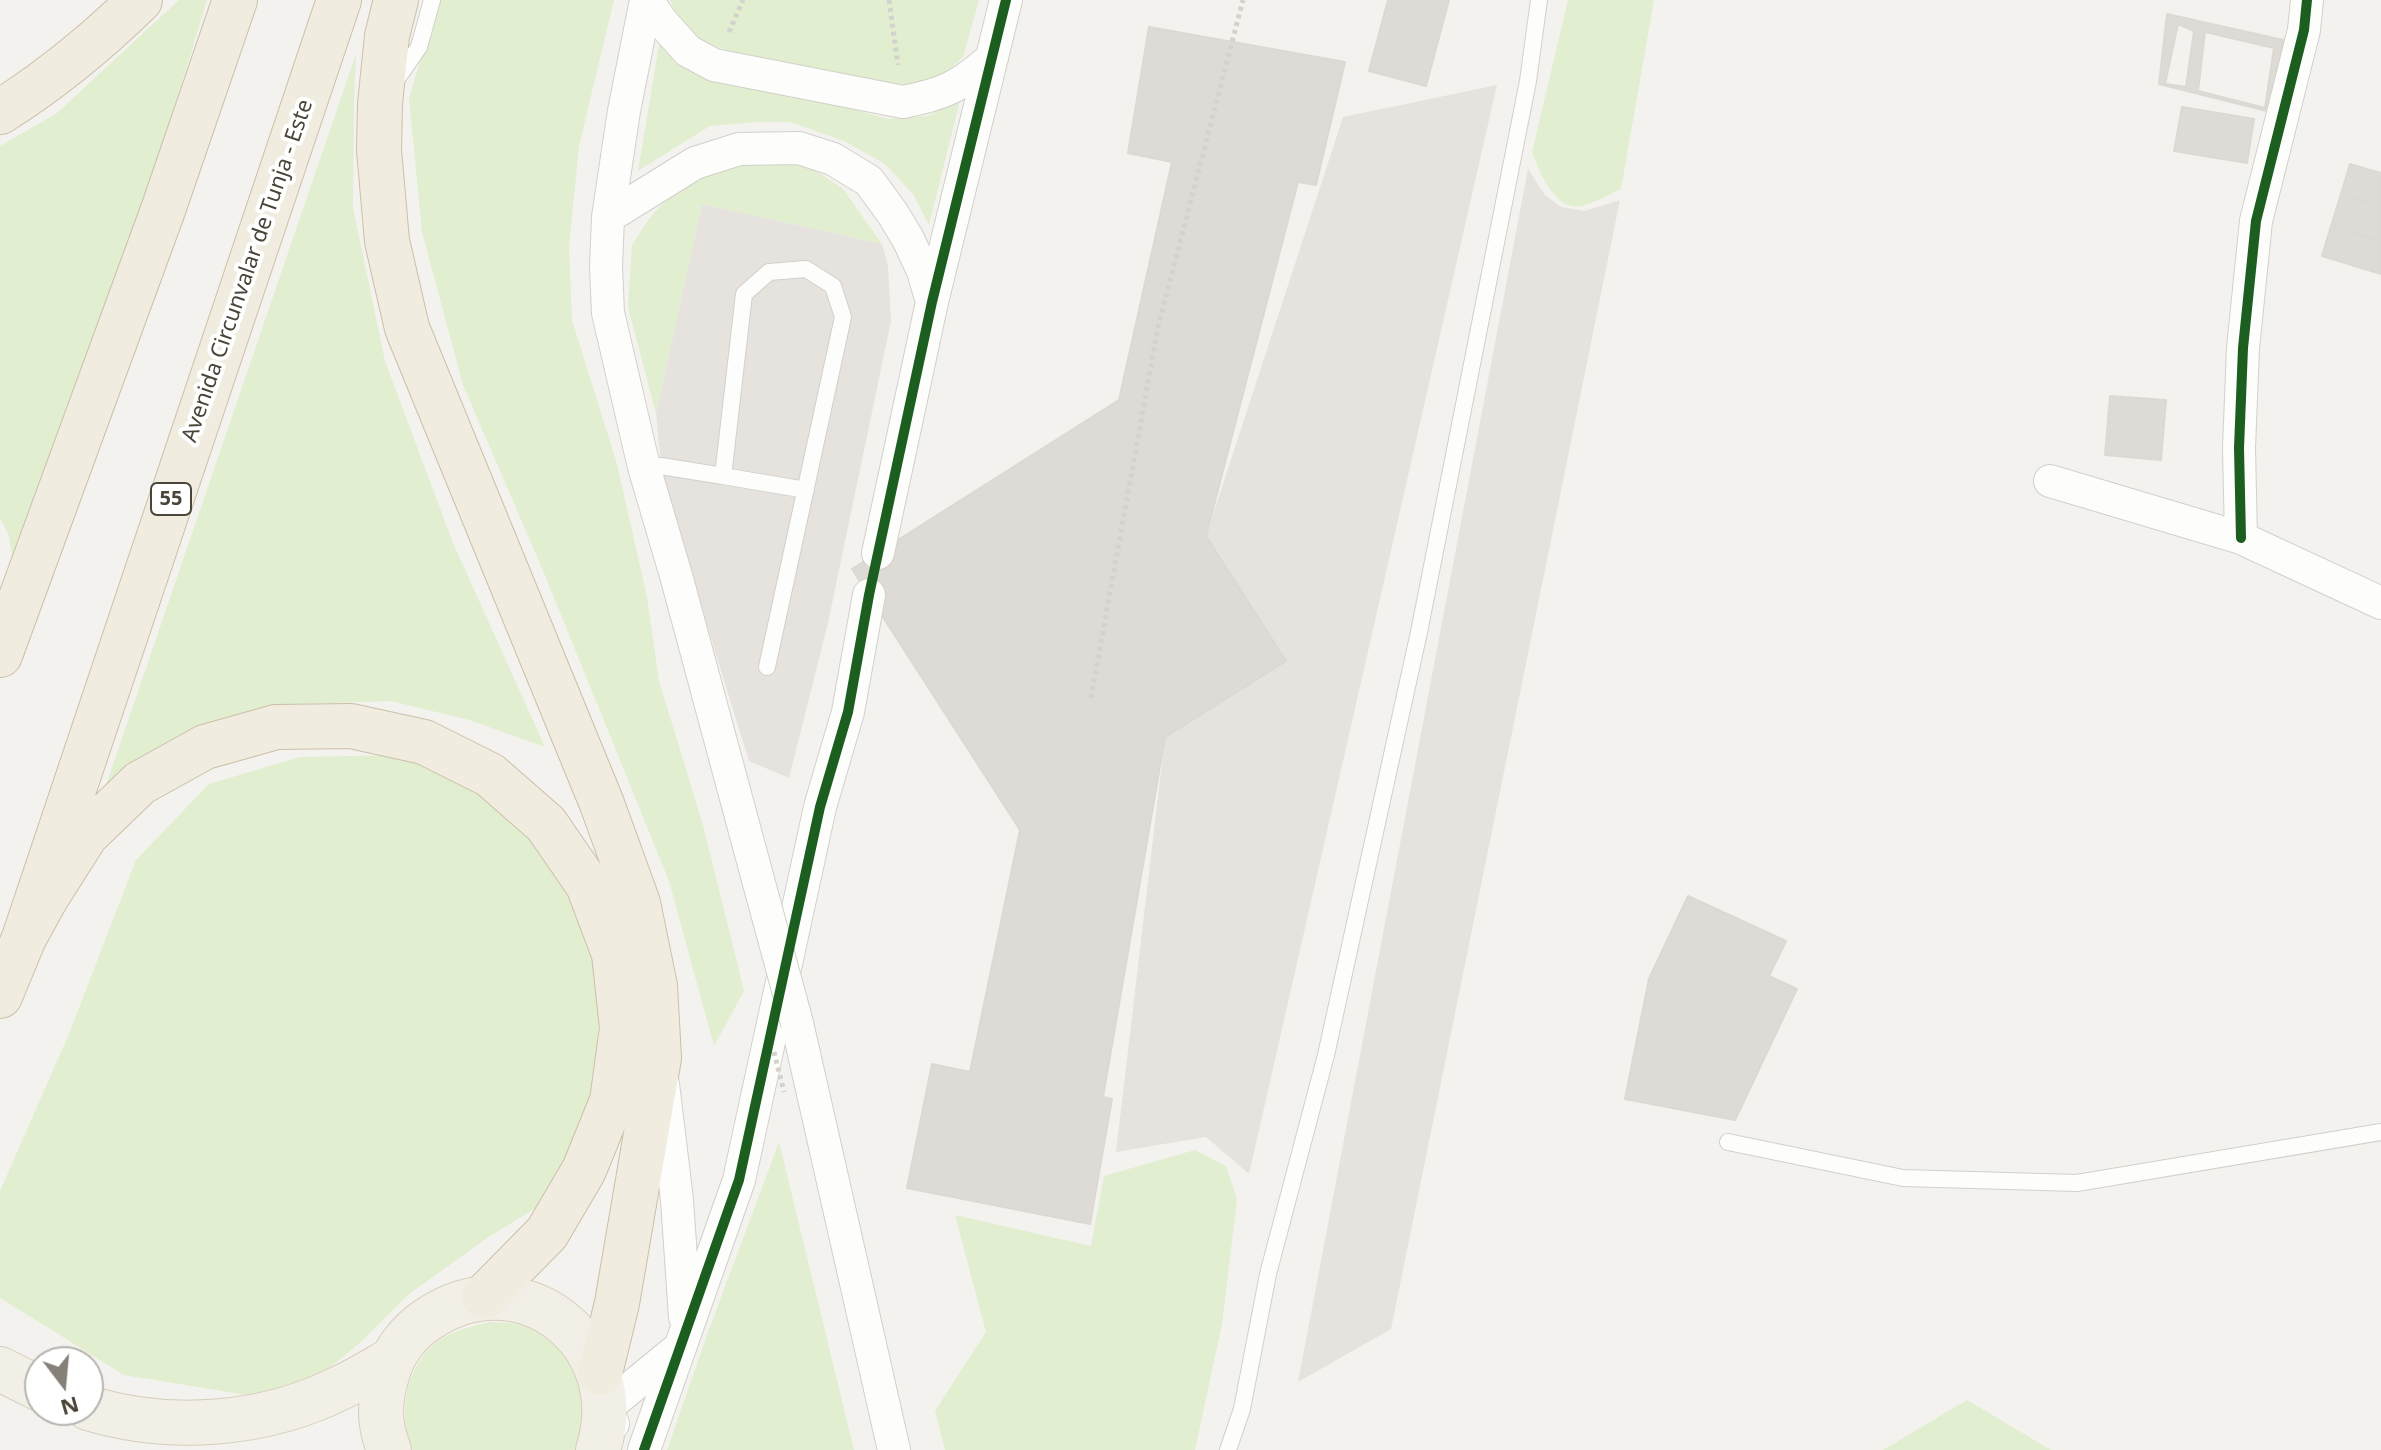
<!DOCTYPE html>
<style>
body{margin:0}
#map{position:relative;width:2381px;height:1450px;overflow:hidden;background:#f4f2ee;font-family:"Noto Sans",sans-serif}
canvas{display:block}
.north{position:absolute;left:24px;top:1346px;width:80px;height:80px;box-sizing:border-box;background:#fff;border:2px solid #b7b4b0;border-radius:50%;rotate:164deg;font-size:22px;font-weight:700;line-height:32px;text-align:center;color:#4b4439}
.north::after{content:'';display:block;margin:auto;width:28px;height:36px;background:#868178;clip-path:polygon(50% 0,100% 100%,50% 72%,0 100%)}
</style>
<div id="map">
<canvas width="2381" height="1450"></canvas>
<div class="north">N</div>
</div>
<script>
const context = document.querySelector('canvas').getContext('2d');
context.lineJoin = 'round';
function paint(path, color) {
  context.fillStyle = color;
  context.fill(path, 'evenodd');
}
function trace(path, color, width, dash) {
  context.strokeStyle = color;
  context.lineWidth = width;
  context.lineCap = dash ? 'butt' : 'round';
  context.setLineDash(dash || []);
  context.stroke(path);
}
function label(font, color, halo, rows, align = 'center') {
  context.font = font + ' "Noto Sans",sans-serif';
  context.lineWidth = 8;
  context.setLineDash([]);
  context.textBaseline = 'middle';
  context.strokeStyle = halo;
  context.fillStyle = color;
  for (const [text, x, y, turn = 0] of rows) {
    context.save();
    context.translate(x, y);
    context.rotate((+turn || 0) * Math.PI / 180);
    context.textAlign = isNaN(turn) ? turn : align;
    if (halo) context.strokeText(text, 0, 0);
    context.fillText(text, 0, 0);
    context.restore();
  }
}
paint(new Path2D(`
 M179 0H207L20 616 9 536 0 518V146L57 113Z
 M438 0H614L579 146 569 247 572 320 617 464 647 597 659 681 703 825 744 991 714 1046 669 881 544 573 463 385 422 232 409 99Z
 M670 0H979L963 57 937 81 893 86 733 53 698 39 678 18Z
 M1568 0H1654L1621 189C1610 194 1598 201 1586 205 1556 215 1540 173 1532 152Z
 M660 39 801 95 888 119 928 116 960 100 929 225 913 194 885 164 844 141 790 122H759L710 126 638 171Z
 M356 54 354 102 353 208 385 361 453 543 545 747 469 720 391 701 303 704 231 719 92 826Z
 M768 159 812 168 843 189 882 244 702 204 656 414 628 307 632 245 649 219 664 202 691 184 724 167Z
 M405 755 495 792 549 844 604 955 592 1112 546 1202 487 1238 409 1294 362 1341 325 1372 253 1396 124 1375 0 1298V1191L69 1034 136 860 209 784 300 757Z
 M779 1142 854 1450H667L707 1335Z
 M1195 1150 1226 1166 1237 1199 1222 1324 1195 1450H945L935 1411 986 1332 955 1215 1091 1246 1104 1176Z
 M490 1322C498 1323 507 1322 515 1324 550 1331 579 1365 584 1400 586 1417 581 1434 576 1450H413C396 1413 406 1361 443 1338 458 1329 473 1326 490 1322Z
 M1967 1400 2051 1450H1883Z`), '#e1eecf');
paint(new Path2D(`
 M1497 85 1249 1174 1206 1137 1116 1152 1165 737 1286 661 1206 536 1343 117Z
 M1528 169 1545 195 1561 207 1584 211 1620 200 1391 1329 1298 1382Z
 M702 204 882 244 888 266 891 321 828 623 789 778 749 761 683 548 661 466 656 414Z`), '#e6e3df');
const building = new Path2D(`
 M1388 0H1449L1426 86 1369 71Z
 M2167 14 2283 40 2271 112 2159 84Z
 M2178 24 2194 31 2186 87 2165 84Z
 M1149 27 1345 62 1316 185 1298 182 1206 536 1286 661 1165 737 1103 1097 1112 1099 1090 1224 907 1188 932 1064 970 1072 1020 830 852 569 1119 400 1172 162 1128 153Z
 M2205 32 2274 48 2265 108 2198 91Z
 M2182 107 2254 119 2247 163 2174 151Z
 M2350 164 2381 173V207L2341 194Z
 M2341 194 2381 207V241L2331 226Z
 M2331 226 2381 241V274L2322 256Z
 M2110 396 2166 400 2161 460 2105 455Z
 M1688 896 1786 941 1769 976 1797 989 1735 1120 1625 1099 1649 979Z`);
paint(building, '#dedbd6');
trace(building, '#dcd9d4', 2);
const service = new Path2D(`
 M394 83 419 47 432 0
 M644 467 661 466 723 476 744 294 769 272 806 269 833 286 843 317 767 667
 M723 476 806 490
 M1728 1142 1903 1178 2077 1183 2381 1132
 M1228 1450 1242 1409 1268 1274 1326 1055 1419 632 1528 81 1539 0`);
const minor = new Path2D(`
 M646 0 624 111 608 217 606 267 608 313 644 467 677 579 763 898
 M647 0 662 22 688 51 714 65 903 102C945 94 960 86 992 58
 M608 217 695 163 739 149 799 148 833 159 869 181 893 214 908 239 923 271 932 302
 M2050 481 2241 538 2381 603
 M2241 538 2239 448 2243 348 2256 221 2304 30 2307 0
 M878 553 932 302 1006 0
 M797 1023 894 1450
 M663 1084 677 1200 685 1317
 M613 1424 606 1408 679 1348
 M644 1450 739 1180 820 807 848 712 869 595`);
const primary = new Path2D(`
 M0 1369 40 1389
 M88 1408C170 1433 265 1426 342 1387 359 1379 375 1369 391 1360
 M389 1450C378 1422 379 1400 388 1372 394 1351 409 1332 427 1320 521 1255 632 1343 598 1450`);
const trunk = new Path2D(`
 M396 0 387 36 380 104 379 150 387 241 407 328 602 804 638 903 655 986 659 1058 617 1303 600 1373
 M0 112C51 80 97 42 140 0
 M0 655 163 210 235 0
 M24 938 46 898 86 835 140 783 205 747 276 727 351 726 424 742 490 775 546 824 588 885 614 954 622 1028 612 1101 584 1170 547 1233 484 1297
 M0 996 24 938 339 0`);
trace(service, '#d2d0cb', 18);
trace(minor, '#d2d0cb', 34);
trace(primary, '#d6cebb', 46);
trace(trunk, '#ccbfa9', 46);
trace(new Path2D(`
 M889 0 898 65
 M729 32 743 0
 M1091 698 1158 327 1243 0`), '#d3d2cc', 5, [4, 4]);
trace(service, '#fdfdfc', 16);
trace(minor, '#fdfdfc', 32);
trace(primary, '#f2efe6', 44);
trace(trunk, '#f0ece0', 44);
const minorBridge = new Path2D(`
 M763 898 797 1023`);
trace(minorBridge, '#d2d0cb', 34, []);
trace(new Path2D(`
 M774 1052 784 1092`), '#d3d2cc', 5, [4, 4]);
trace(minorBridge, '#fdfdfc', 32);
trace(new Path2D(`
 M2241 538 2239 448 2243 348 2256 221 2304 30 2307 0
 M644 1450 739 1180 820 807 848 712 869 595 932 302 1006 0`), '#1b5e20', 10);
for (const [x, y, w] of [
 [171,499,40]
]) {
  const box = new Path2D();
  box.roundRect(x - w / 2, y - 16, w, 32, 6);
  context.fillStyle = '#fff';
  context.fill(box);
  trace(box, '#4b4439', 2);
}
label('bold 20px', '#4b4439', null, [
 ["55",171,499]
]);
label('22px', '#4b4439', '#fff', [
 ["Avenida Circunvalar de Tunja - Este",248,271,-71]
]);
</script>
